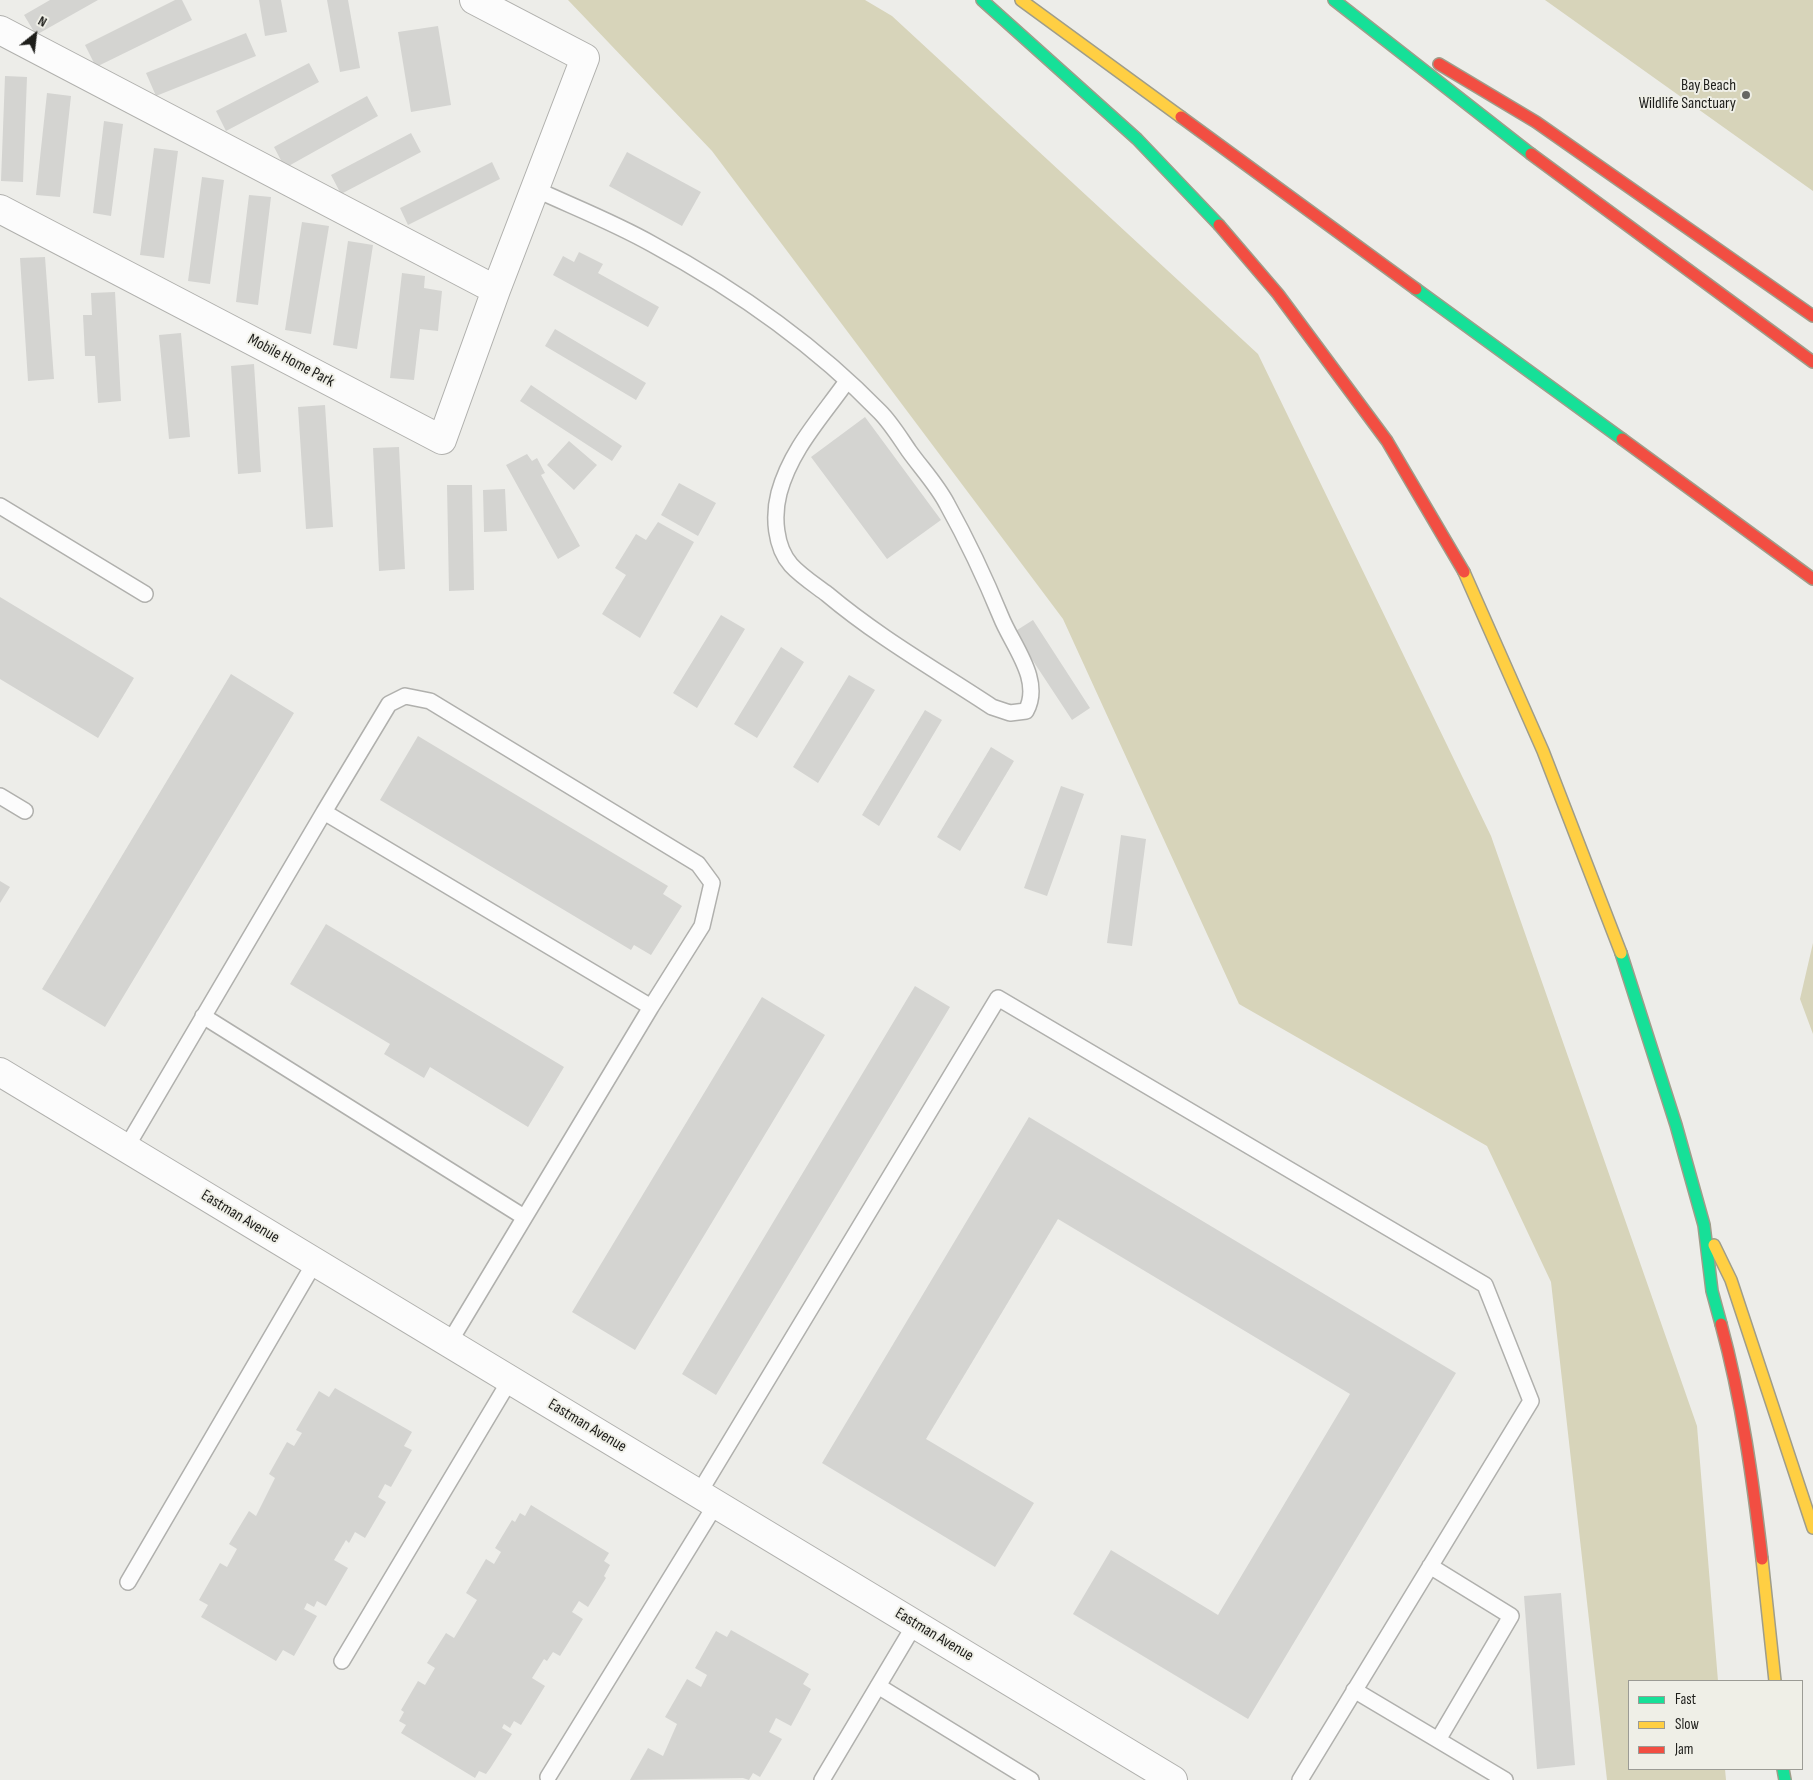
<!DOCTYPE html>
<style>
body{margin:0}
#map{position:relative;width:1813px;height:1780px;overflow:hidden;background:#edede9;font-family:"Sofia Sans Condensed",sans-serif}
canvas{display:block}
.legend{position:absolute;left:1628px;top:1680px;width:175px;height:90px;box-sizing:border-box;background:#efefe7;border:1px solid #9b9b95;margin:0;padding:6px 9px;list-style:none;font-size:15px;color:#1e1e1b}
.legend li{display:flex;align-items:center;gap:10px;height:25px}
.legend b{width:25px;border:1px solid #9b9b95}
.north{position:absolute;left:10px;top:10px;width:50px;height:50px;-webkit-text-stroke:4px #efefe7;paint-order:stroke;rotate:29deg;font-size:14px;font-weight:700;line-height:20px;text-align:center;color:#1e1e1b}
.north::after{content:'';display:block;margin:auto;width:18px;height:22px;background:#1e1e1b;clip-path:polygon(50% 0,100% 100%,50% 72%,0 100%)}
</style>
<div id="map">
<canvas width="1813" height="1780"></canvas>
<ul class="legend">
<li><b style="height:6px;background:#16e098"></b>Fast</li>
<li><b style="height:6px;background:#ffcf43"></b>Slow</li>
<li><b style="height:6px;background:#f24e42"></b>Jam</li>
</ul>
<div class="north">N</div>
</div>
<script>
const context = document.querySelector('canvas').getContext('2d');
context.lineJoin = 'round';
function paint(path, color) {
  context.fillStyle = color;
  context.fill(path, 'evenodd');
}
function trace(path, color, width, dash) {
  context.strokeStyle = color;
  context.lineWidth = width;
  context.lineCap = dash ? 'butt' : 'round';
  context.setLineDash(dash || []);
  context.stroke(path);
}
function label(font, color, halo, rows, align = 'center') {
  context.font = font + ' "Sofia Sans Condensed",sans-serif';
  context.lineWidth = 4;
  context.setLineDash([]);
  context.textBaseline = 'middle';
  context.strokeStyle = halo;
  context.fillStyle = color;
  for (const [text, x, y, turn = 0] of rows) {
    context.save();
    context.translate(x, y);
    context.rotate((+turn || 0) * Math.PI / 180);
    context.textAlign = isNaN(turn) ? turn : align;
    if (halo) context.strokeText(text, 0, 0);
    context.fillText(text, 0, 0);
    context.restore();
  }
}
paint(new Path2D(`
 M568 0H865L892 16 1258 354 1491 836 1697 1426 1718 1681H1629V1769H1725L1726 1780H1607L1551 1282 1487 1146 1239 1004 1063 619 712 151Z
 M1545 0H1813V191Z
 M1813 943V1034L1800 999Z`), '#d7d4ba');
paint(new Path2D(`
 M50 0H98L36 35 24 15Z
 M175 0H182L192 20 96 67 85 45Z
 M259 0H281L287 32 265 36Z
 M327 0H348L360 68 340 72Z
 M438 26 451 105 411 112 398 32Z
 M246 33 256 56 156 96 146 73Z
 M309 63 319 82 226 131 216 111Z
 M5 76 27 77 23 182 1 181Z
 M47 93 71 96 60 197 36 195Z
 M367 96 378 116 285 168 274 147Z
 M104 121 123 124 111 216 93 213Z
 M411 133 421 152 341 194 331 175Z
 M154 148 178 151 164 258 140 255Z
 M627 152 701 192 682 226 609 186Z
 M492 162 500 179 408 225 400 208Z
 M202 177 224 180 210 284 188 281Z
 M249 195 271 197 258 305 236 302Z
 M302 222 329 226 311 334 285 330Z
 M348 241 373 245 357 349 333 345Z
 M579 252 603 264 598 273 659 307 648 327 553 275 563 256 574 262Z
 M45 257 54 379 28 381 20 258Z
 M402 273 425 276 424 288 442 291 438 331 420 329 414 380 390 378Z
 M115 292 121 401 98 403 95 356H85L83 315H92L91 293Z
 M555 329 646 383 636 400 545 346Z
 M181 333 190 437 169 439 159 335Z
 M254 364 261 472 238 474 231 366Z
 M531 385 622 446 612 461 520 401Z
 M325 405 333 527 306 529 298 407Z
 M865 417 941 520 887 559 811 457Z
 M569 441 597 465 574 490 547 465Z
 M399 447 405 569 379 571 373 448Z
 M527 454 532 461 537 458 545 473 541 475 580 546 558 559 506 465Z
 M679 483 716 503 698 536 661 515Z
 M447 485H472L474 590 449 591Z
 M505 489 507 531 484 532 483 490Z
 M658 522 694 542 640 638 602 614 626 575 615 568 636 534 646 540Z
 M0 597 134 678 98 738 0 679Z
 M721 615 745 629 697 708 673 693Z
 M1033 620 1090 708 1072 720 1014 632Z
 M781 647 804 662 757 738 734 724Z
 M231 674 294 713 105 1027 42 989Z
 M849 675 875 690 818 783 793 767Z
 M925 710 942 720 879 826 862 815Z
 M418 736 668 886 663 894 682 906 651 955 634 945 631 950 380 800Z
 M991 747 1014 761 960 851 937 837Z
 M1061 786 1084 794 1047 896 1024 888Z
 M1121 835 1146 839 1132 946 1107 943Z
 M0 881 10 887 0 903Z
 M326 924 564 1067 528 1127 430 1067 424 1078 384 1054 390 1044 290 984Z
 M915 986 950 1007 716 1395 682 1374Z
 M762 997 825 1035 635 1350 572 1312Z
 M1029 1117 1456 1373 1248 1719 1073 1614 1111 1550 1218 1615 1350 1394 1058 1219 926 1439 1034 1503 995 1567 822 1463Z
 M335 1388 412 1432 404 1446 412 1450 391 1487 385 1484 378 1497 386 1502 365 1538 355 1532 349 1543 346 1540 334 1560 348 1568 326 1606 317 1601 314 1607 307 1603 304 1609 317 1616 294 1656 283 1650 276 1661 201 1617 208 1605 199 1600 220 1563 227 1567 237 1549 229 1544 249 1511 256 1516 275 1478 269 1474 287 1442 294 1446 302 1433 296 1430 319 1391 329 1397Z
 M531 1505 609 1553 604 1561 610 1565 604 1576 606 1578 588 1607 579 1601 572 1612 583 1619 560 1656 553 1652 547 1661 544 1659 532 1678 545 1686 521 1725 514 1721 510 1728 504 1724 502 1728 512 1734 491 1767 486 1774 479 1771 475 1778 401 1733 406 1725 399 1721 404 1712 401 1710 418 1681 425 1685 435 1668 427 1663 446 1633 454 1638 477 1600 466 1593 486 1559 494 1564 501 1552 495 1548 512 1520 515 1522 520 1513 525 1516Z
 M1561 1593 1575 1765 1537 1769 1524 1596Z
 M731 1630 809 1674 803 1684 811 1689 791 1726 776 1718 769 1732 782 1739 760 1777 753 1773 749 1780 743 1778 630 1780 648 1748 663 1756 677 1724 665 1717 687 1679 701 1687 707 1675 695 1668 716 1631 727 1637Z`), '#d4d4d1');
const lane = new Path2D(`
 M535 189C574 207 615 223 652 244 735 289 814 344 880 412 891 423 900 438 909 451 922 469 937 485 947 504 967 540 985 578 1001 617 1012 645 1043 680 1026 711L1010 713 992 707C936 670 878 637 827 594 815 585 801 576 791 565 775 547 773 516 779 493 791 449 821 418 847 381
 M0 506 145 594
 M0 796 25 811
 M324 812 389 704 405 696 430 701 698 864 712 883 702 926 651 1007
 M203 1016 524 1217
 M126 1148 324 812 651 1007 449 1343
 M699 1493 998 998 1485 1285 1531 1401 1300 1780
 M128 1582 315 1262
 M342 1661 510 1380
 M878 1686 1031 1780
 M1354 1690 1438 1740 1511 1616 1430 1566
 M1438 1740 1505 1780
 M548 1777 716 1504
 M822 1780 915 1624`);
const street = new Path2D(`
 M0 30 496 290
 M0 209 442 440 496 290 585 58 474 0
 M0 1072 1173 1780`);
const fast = new Path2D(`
 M982 0 1137 139 1219 225
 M1334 0 1531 154
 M1416 289 1622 439
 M1621 953 1676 1125 1704 1225 1712 1291 1721 1324
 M1783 1769 1785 1780`);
const slow = new Path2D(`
 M1021 0 1181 117
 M1464 572 1543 751 1621 953
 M1714 1245 1731 1280 1813 1528
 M1762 1559 1775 1681`);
const jam = new Path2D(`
 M1439 64 1536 122 1813 316
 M1181 117 1416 289
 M1531 154 1813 362
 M1219 225 1278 294 1387 441 1464 572
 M1622 439 1813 579
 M1721 1324C1742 1401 1753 1481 1762 1559`);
trace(lane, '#b0b0ad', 18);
trace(street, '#b0b0ad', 30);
trace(fast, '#9f9d8a', 14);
trace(slow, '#9f9d8a', 14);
trace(jam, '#9f9d8a', 14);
trace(lane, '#fcfcfc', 15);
trace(street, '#fcfcfc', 28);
trace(fast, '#16e098', 11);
trace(slow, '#ffcf43', 11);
trace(jam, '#f24e42', 11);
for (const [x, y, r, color] of [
 [1746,95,5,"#666663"]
]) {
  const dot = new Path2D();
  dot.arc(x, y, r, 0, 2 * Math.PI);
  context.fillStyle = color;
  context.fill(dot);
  trace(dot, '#efefe7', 2);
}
label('16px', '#1e1e1b', '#efefe7', [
 ["Bay Beach",1736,86],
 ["Wildlife Sanctuary",1736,104]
], 'right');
label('16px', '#1e1e1b', '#efefe7', [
 ["Mobile Home Park",291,361,28],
 ["Eastman Avenue",240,1217,31],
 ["Eastman Avenue",587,1426,31],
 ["Eastman Avenue",934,1635,31]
]);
</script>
